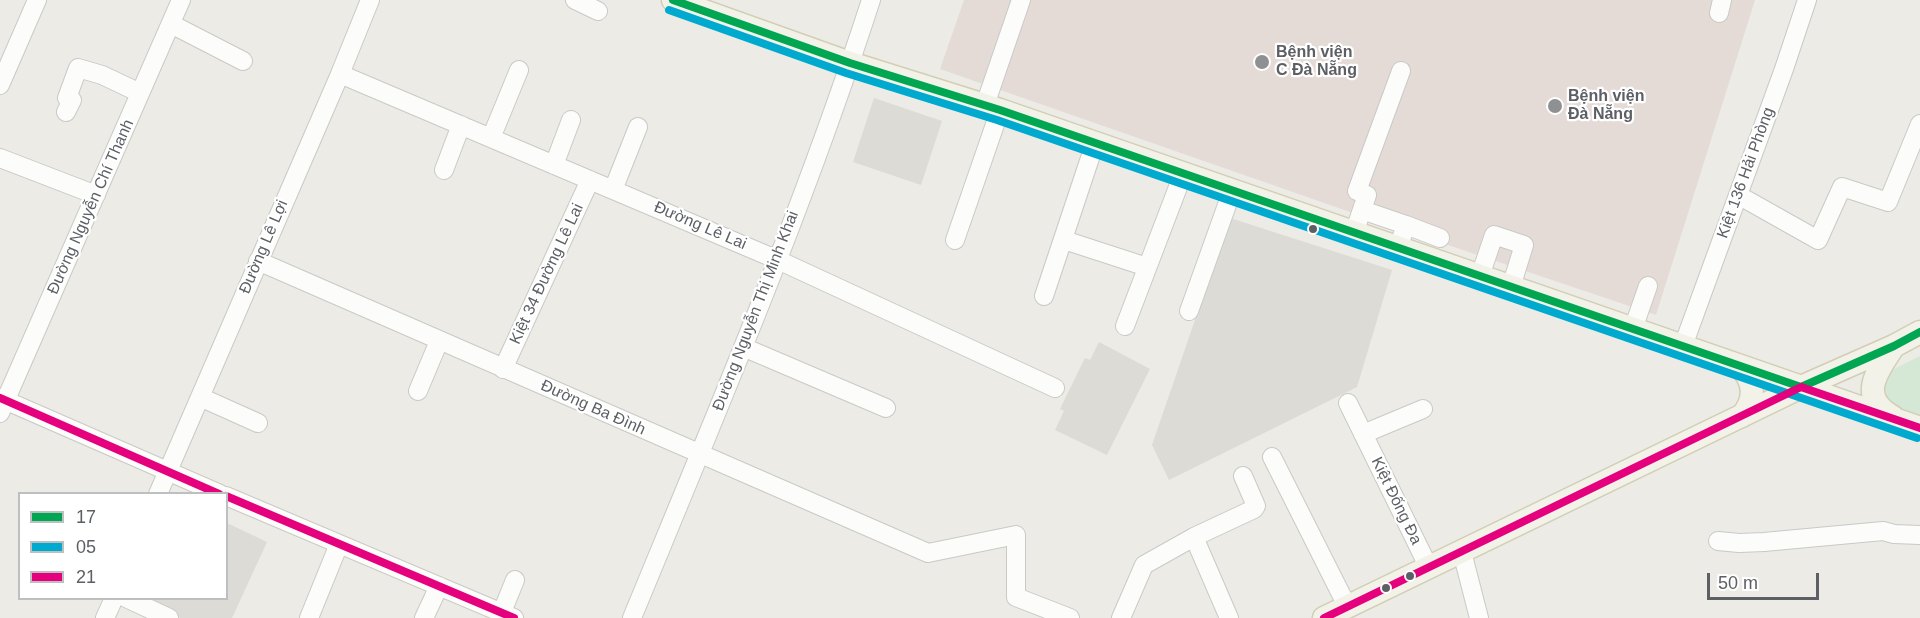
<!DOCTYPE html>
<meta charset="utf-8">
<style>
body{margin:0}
#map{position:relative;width:1920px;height:618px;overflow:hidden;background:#ecebe6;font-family:Helvetica,sans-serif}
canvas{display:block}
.legend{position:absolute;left:18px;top:492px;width:210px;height:108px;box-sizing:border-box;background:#fff;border:2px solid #bebfc1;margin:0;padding:8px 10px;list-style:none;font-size:18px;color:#5c5f64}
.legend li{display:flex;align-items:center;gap:12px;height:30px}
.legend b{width:30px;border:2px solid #bebfc1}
.scale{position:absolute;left:1707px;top:573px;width:112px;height:27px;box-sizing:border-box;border:3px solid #5c5f64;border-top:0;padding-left:8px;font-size:18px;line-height:21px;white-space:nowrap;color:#5c5f64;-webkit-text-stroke:4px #fff;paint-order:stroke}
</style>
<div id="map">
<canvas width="1920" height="618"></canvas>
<ul class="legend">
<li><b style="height:8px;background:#00a651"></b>17</li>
<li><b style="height:8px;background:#00a9ce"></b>05</li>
<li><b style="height:8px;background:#e5007d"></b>21</li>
</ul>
<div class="scale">50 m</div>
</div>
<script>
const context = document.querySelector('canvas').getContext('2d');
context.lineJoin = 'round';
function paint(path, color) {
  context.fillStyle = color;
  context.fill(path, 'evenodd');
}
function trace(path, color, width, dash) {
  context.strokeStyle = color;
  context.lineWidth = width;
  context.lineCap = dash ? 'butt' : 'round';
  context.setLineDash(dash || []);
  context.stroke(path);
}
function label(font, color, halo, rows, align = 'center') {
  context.font = font + ' Helvetica,sans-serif';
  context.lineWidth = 4.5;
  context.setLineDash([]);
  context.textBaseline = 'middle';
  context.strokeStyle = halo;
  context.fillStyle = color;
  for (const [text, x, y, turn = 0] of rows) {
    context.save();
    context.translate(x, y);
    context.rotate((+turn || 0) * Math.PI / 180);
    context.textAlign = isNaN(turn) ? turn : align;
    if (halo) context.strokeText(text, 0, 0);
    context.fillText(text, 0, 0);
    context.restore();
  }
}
paint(new Path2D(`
 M874 98 942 121 921 185 853 162Z
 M1230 218 1392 270 1357 387 1169 480 1152 445Z
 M1099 342 1150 369 1107 455 1055 430 1064 411 1060 409 1085 358 1090 360Z
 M227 523 267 542 232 618H181L138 599 226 598Z`), '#dcdbd5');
paint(new Path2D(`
 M964 0H1755L1656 315 1353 213 940 69Z`), '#e4dbd7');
paint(new Path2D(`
 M1920 356V417L1894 408 1888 403 1881 383 1890 371Z`), '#d5e7d5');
const minor = new Path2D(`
 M575 0 598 11
 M1719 13 1722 0
 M171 24 243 61
 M340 74 778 260 1055 388
 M0 85 37 0
 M985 105 1021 0
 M66 112 72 100 67 98 78 68 102 75 140 93
 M491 138 519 70
 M0 158 96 195
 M554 165 571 120
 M444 170 461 125
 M613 190 638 127
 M1738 195 1818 240 1842 187 1888 202 1920 124
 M1362 210 1406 225 1398 248
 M1406 225 1440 238
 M1354 233 1367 195 1357 191 1401 71
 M955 240 1000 110
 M1064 240 1147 267
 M258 261 928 553 1016 535V597L1070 618
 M1480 276 1494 235 1524 245 1511 287
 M1044 296 1095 143
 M1189 311 1232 191
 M1125 326 1183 174
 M1633 329 1648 286
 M1683 346 1784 69 1807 0
 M743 347 886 408
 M503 369 590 180
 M418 391 439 341
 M200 397 258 423
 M0 398 220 494
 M1348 403 1429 568
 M0 413 181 0
 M1363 434 1423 409
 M1272 457 1347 606
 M158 494 340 74 370 0
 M226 496 514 618
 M1194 537 1229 618
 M1718 541 1739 543 1764 542 1883 531 1894 534 1920 535
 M1462 552 1479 618
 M126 598 169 618
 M502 612 515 580
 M105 618 114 598
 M309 618 339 544
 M424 618 439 586
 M632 618C716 414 803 210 871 0
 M1121 618 1144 565 1194 537 1254 509 1256 506 1243 476`);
const major = new Path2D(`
 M673 0 850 63 1000 110 1920 428
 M1738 365C1755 380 1756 399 1742 416
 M1893 417C1857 397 1877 371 1894 346
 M1324 618 1801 387 1894 346 1920 332`);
trace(minor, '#c9c9c8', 20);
trace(major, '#d2ceb6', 25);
trace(minor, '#fcfcfb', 18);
trace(major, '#f2f2e9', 22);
trace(new Path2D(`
 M673 0 850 63 1000 110 1801 387
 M1801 387 1894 346 1920 332`), '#00a651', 8);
trace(new Path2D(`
 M669 10 846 73 997 120 1917 438`), '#00a9ce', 8);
trace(new Path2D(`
 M1801 387 1920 428
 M0 398 219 494
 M226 496 514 618
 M1324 618 1801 387`), '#e5007d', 8);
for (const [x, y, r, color] of [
 [1262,62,8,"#8e9092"],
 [1555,106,8,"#8e9092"],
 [1313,229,5,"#5c5f64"],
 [1410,576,5,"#5c5f64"],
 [1386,588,5,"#5c5f64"]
]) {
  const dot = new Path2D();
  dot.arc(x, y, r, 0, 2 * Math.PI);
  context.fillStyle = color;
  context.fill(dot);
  trace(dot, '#fff', 2);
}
label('bold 16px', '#5c5f64', '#fff', [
 ["Bệnh viện",1276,53],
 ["C Đà Nẵng",1276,71],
 ["Bệnh viện",1568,97],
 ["Đà Nẵng",1568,115]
], 'left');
label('16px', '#5c5f64', '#fff', [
 ["Kiệt 136 Hải Phòng",1746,173,-70],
 ["Đường Nguyễn Chí Thanh",91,207,-66],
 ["Đường Lê Lai",700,226,23],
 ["Đường Lê Lợi",264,247,-67],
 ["Kiệt 34 Đường Lê Lai",547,274,-65],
 ["Đường Nguyễn Thị Minh Khai",756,311,-69],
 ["Đường Ba Đình",593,408,24],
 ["Kiệt Đống Đa",1396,501,64]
]);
</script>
